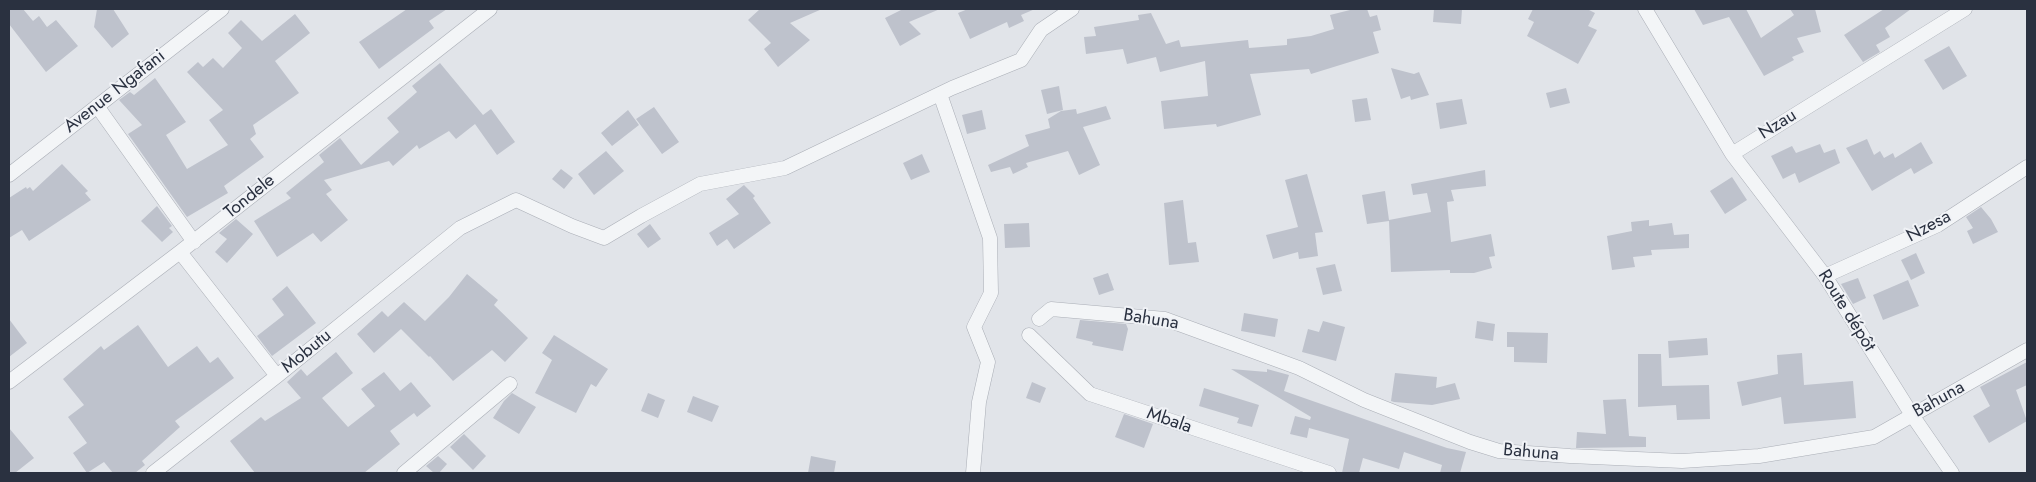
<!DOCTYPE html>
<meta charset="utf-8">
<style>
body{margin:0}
#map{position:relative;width:2036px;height:482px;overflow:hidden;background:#e1e4e9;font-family:Jost,sans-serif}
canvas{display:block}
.frame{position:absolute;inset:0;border:10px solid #2a3140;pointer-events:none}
</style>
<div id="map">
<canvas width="2036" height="482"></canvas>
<div class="frame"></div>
</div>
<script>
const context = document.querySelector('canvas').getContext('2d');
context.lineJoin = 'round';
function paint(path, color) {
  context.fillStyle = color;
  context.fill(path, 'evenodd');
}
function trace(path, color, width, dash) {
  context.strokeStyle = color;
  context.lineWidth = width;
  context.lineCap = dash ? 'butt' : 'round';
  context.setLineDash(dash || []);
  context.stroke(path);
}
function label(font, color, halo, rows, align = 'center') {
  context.font = font + ' Jost,sans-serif';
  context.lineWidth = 4;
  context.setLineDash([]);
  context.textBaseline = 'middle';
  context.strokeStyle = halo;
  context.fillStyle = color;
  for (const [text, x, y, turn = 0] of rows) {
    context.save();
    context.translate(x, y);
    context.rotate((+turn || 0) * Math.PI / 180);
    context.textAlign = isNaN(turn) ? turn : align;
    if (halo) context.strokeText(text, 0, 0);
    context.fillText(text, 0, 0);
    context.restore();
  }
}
paint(new Path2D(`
 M9 9H23L33 21 39 16 47 27 56 20 78 46 46 72 9 24Z
 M97 9H113L129 34 112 48 94 27Z
 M407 9H447L429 21 434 28 379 69 359 42Z
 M760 9H822L790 23 810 40 778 67 764 49 771 43 748 20Z
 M903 9H940L909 22 921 34 900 46 885 18Z
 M968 9H1035L1021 15 1024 21 1009 28 1007 22 970 39 958 13Z
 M1354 9H1367L1370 17 1377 15 1381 30 1373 32 1379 53 1311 74 1309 69 1250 74 1261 115 1217 127 1216 124 1164 129 1161 101 1208 96 1205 61 1160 72 1156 57 1127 64 1123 49 1086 54 1084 37 1096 36 1094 27 1139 20 1138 15 1151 13 1166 44 1179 40 1181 47 1248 40 1249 48 1287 45V39L1311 36 1334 29 1330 15Z
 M1434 9H1462L1461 24 1433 22Z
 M1533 9H1587L1595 13 1588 26 1597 30 1578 64 1527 36 1534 22 1528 19Z
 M1694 9H1746L1761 38 1794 15 1790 9H1815L1821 32 1797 38 1804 52 1792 57 1794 60 1764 76 1729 17 1703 25Z
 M1884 9H1911L1885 28 1890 37 1876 45 1880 52 1863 62 1844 35Z
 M295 14 310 33 275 61 299 93 253 125 256 134 250 139 264 157 224 186 228 193 187 217 128 134 142 125 119 100 130 92 134 95 155 78 186 122 166 135 187 169 228 145 209 120 223 110 187 72 198 62 203 67 213 58 223 68 242 48 228 33 241 20 262 41Z
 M1949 46 1967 76 1943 90 1924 60Z
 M440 63 483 115 491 109 515 142 497 155 475 124 456 139 449 131 419 149 417 145 393 166 389 161 324 180 332 190 326 194 348 220 321 242 313 233 277 257 254 221 291 198 286 193 324 162 319 155 340 138 361 165 399 132 387 118 417 92 412 86Z
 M1391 68 1414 74 1419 72 1429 95 1411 100 1410 96 1401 99Z
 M1059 86 1063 110 1047 114 1041 90Z
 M1566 88 1570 103 1550 108 1546 93Z
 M1367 98 1371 120 1355 122 1352 100Z
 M1462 99 1467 124 1440 129 1436 103Z
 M1106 106 1111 119 1083 127 1100 165 1079 175 1068 151 1026 163 1028 167 1013 174 1010 167 991 172 988 165 1029 146 1025 135 1050 128 1048 119 1061 111 1076 109 1077 114Z
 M654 107 679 142 662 154 636 119Z
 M628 110 639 125 612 146 601 133Z
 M982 110 986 129 967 134 962 115Z
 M1867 139 1874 155 1880 151 1884 158 1893 153 1895 158 1921 142 1933 163 1914 174 1911 168 1872 191 1846 148Z
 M1820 144 1824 153 1835 149 1840 163 1799 183 1795 173 1783 179 1771 156 1792 146 1796 153Z
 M606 151 624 171 594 195 578 174Z
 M922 154 930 172 911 180 903 163Z
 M62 164 88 191 85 193 91 200 29 241 22 230 9 238V198L26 187 27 189 30 187 33 191Z
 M561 169 573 178 564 189 552 179Z
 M1485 170 1486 186 1451 190 1454 201 1447 202 1451 242 1491 234 1495 256 1489 257 1492 268 1474 273H1450V270L1391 272 1389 221 1367 224 1362 195 1385 191 1389 220 1431 212 1427 193 1413 195 1411 184Z
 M1307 174 1323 232 1315 233 1318 256 1299 259 1298 252 1273 259 1266 235 1298 227 1285 180Z
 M1732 177 1747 200 1725 214 1710 191Z
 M744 185 755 196 753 198 771 223 734 249 727 239 717 246 709 233 739 214 726 199Z
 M1183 200 1188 243 1196 242 1199 262 1169 265 1164 203Z
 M157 206 172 226 169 228 173 232 162 242 141 221Z
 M1981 207 1991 219 1998 232 1973 244 1967 231 1973 228 1966 217Z
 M236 219 253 234 227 263 215 252 227 239 219 233Z
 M1649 220V226L1672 223 1674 235 1689 234V248L1651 250 1652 255 1633 257 1635 267 1612 270 1607 236 1632 231 1631 222Z
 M1029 223 1030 247 1005 248 1004 224Z
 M650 224 661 239 648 248 637 234Z
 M1916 253 1925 273 1911 280 1901 260Z
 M1335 264 1342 291 1323 295 1316 268Z
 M1108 273 1114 290 1099 295 1093 278Z
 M467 274 498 300 494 305 528 338 505 362 492 350 453 381 430 356 429 357 401 329 374 353 357 334 382 311 388 317 404 302 425 321 449 297Z
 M1858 278 1866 298 1853 304 1841 284Z
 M1908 280 1919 306 1883 320 1873 295Z
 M287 286 316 323 272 356 257 336 284 315 272 299Z
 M1244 313 1278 319 1275 337 1241 331Z
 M9 319 27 343 9 357Z
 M1080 320 1126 324 1128 329 1123 351 1092 345 1093 342 1076 338Z
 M1323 321 1345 327 1336 361 1302 352 1308 329 1319 332Z
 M1477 321 1495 324 1493 341 1475 338Z
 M138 325 168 367 197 346 210 363 218 357 234 378 175 421 180 427 142 461 145 465 135 473H113L104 462 87 473 73 453 87 443 68 417 84 405 63 379 101 346 104 350Z
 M1507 332 1548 333 1547 363 1514 362V347H1507Z
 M554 335 608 369 596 387 591 384 576 413 535 393 552 360 542 353Z
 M1707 338 1708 355 1669 358 1668 341Z
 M336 352 353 373 322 398 348 427 375 406 361 389 384 372 400 391 411 382 431 406 417 417 414 413 390 431 400 444 364 473H255L230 441 261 417 265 421 301 398 287 382 301 369 307 376Z
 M1802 353 1804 385 1853 381 1856 418 1784 424 1781 397 1742 406 1737 382 1778 374 1777 355Z
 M1638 354H1661L1662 386 1709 385 1710 419 1677 420 1676 405 1638 407Z
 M2027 362V385L2016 390 2027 421 1989 443 1973 416 1990 406 1980 387Z
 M1231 369 1267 372V369L1289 375 1284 391 1447 448 1466 452 1460 473H1440L1442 465 1404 452 1399 469 1363 458 1359 473H1342L1349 439 1309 428 1307 438 1290 434 1295 416 1310 420 1311 417Z
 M1395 373 1437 377 1436 388 1455 383 1460 399 1432 405 1394 402 1391 401Z
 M1032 382 1046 388 1040 403 1026 398Z
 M1204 388 1259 405 1252 427 1237 423 1239 418 1199 406Z
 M512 393 536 407 519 434 493 418 504 401Z
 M648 393 665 400 658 418 641 411Z
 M693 396 719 406 712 422 687 412Z
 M1626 399 1629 436 1646 437V447L1576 448 1577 432 1606 434 1603 400Z
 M1124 414 1153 424 1144 448 1115 437Z
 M9 428 34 458 15 473H9Z
 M464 434 486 456 473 470 450 447Z
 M438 456 447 464 439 473H434L426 466Z
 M811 456 836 461 834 473H808Z`), '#bec2cc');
const street = new Path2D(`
 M1645 9 1732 154 1965 9
 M940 94 990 238 991 293 974 327 988 362 979 402 973 473
 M97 106 194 242
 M1732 154 1825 276 1912 415 1952 473
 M9 175 222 9
 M180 252 277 376
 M1825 276 1938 225 2027 167
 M1039 319 1051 309 1165 319 1299 368 1364 400 1470 442 1499 451 1570 456 1682 461 1759 456 1874 437 2027 350
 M1029 335 1090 394 1329 473
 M9 382 180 252 490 9
 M153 473 277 376 460 228 516 200 572 226 604 238 641 216 700 184 785 168 952 88 1021 60 1041 30 1072 9
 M404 473 510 384`);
trace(street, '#aaaeb6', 15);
trace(street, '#f3f5f7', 14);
label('18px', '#2a3140', '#f0f2f6', [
 ["Avenue Ngafani",115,92,-38],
 ["Nzau",1778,125,-32],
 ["Tondele",250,197,-39],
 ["Nzesa",1929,227,-28],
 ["Route dépôt",1846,311,58],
 ["Bahuna",1151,320,9],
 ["Mobutu",307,352,-39],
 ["Bahuna",1939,400,-29],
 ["Mbala",1169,421,19],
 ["Bahuna",1531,453,5]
]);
</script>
